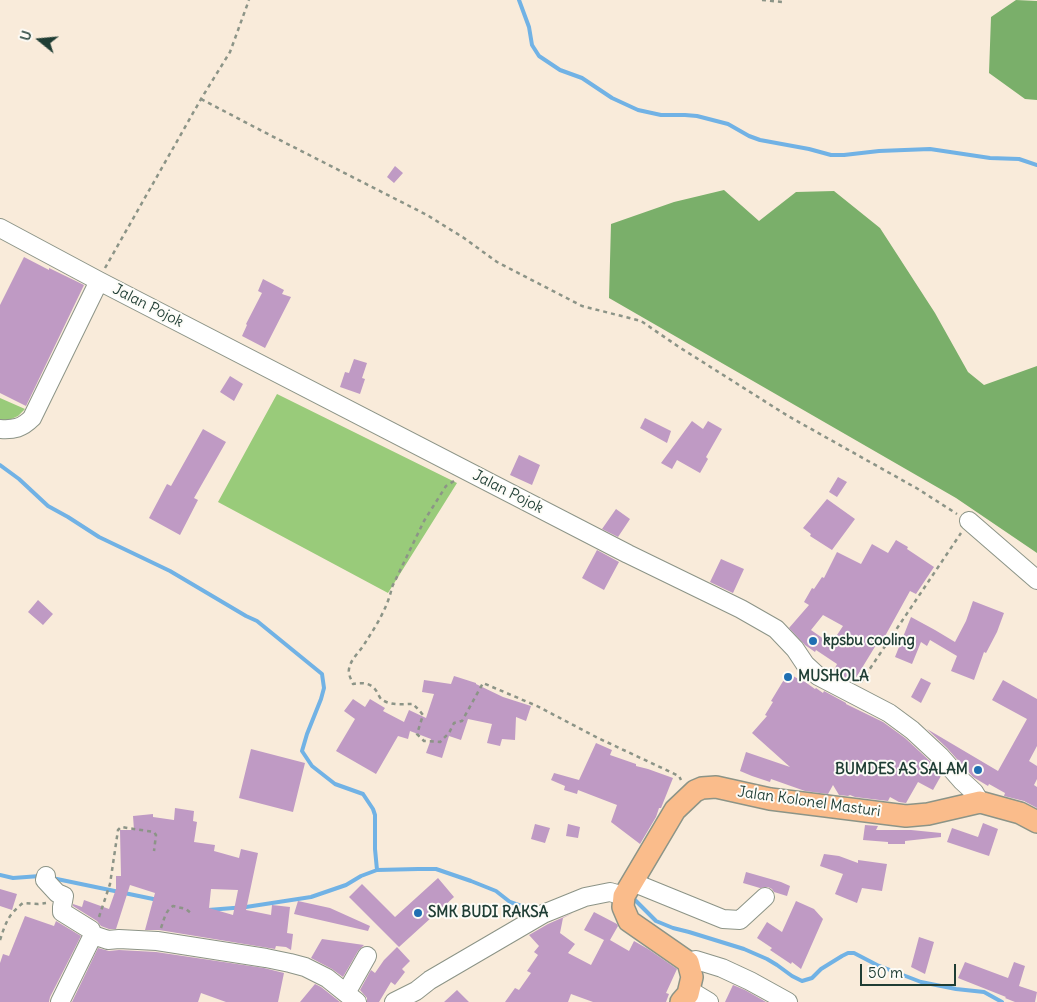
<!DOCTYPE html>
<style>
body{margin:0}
#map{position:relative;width:1037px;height:1002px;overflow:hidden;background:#f9ebda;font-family:Delius,sans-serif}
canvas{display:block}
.north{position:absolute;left:15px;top:15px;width:50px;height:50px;-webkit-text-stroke:4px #fdfcf7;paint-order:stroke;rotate:287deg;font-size:14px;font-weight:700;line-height:20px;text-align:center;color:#1f3d34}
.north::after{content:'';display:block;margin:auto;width:18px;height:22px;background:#1f3d34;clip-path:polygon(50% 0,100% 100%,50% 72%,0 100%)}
.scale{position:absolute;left:860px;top:964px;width:96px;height:22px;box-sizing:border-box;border:2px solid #1f3d34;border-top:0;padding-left:6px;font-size:15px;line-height:18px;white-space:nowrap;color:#1f3d34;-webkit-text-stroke:4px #fdfcf7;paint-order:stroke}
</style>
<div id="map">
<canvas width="1037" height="1002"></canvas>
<div class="north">U</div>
<div class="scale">50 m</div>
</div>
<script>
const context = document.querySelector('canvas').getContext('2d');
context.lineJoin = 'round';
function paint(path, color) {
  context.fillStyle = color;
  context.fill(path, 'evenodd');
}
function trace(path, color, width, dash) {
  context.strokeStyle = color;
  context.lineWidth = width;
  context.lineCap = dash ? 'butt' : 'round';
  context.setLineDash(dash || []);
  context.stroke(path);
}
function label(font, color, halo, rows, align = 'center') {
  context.font = font + ' Delius,sans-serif';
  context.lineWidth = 4;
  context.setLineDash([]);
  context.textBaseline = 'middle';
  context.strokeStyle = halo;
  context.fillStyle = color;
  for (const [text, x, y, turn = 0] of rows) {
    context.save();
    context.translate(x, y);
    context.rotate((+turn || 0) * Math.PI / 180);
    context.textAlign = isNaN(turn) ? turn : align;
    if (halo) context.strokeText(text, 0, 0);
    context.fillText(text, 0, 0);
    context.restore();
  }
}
paint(new Path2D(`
 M277 394 457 483 388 593 218 502Z
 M0 398 25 409 18 416 0 424Z`), '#99cb7a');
paint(new Path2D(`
 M1016 0 1037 1V100L1025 99 989 73 991 17Z
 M724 190 759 221 796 192 834 191 880 228 935 313 968 372 984 385 1037 366V553L956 498 609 298 611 224 674 202Z`), '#7aaf6a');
trace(new Path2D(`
 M519 0 529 27 532 45 539 56 560 70 582 78 612 98 638 110 661 115H685L697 116 728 124 749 136 760 140 809 149 831 155H844L879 151 930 149 990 158 1019 159 1037 165
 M0 465 19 479 48 506 68 517 99 537 170 571 246 616 257 621 322 674 324 688 321 699 307 734 302 751 312 766 335 784 363 794 373 809 375 815V849L377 870
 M0 875 13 878 40 876
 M52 878 158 900
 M631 896 656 921 673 928 689 932 744 949 767 959 777 965 792 976 802 981 812 978 821 969 842 956 848 953H854L877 965 921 982 956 989 984 992 1002 1002
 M208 910 246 907 311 897 346 885 361 876 377 870 418 869H436L471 881 496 891 510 902 527 908 539 909`), '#71b2e5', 4);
paint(new Path2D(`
 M395 166 403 173 394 183 387 177Z
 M24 257 49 270V268L84 285 26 406 0 393V305Z
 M263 279 284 290 282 294 291 297 265 348 242 336 247 325 246 324 262 293 258 291Z
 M354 359 367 363 362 378 365 379 360 394 340 387 345 372 349 373Z
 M230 376 243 384 234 401 220 392Z
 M645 418 671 431 667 443 640 428Z
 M692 421 703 429 708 421 722 429 706 457 708 459 700 473 677 460 672 469 661 463Z
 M203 429 226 442 194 498 198 500 180 535 149 518 167 484 171 486Z
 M519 455 540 465 532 485 510 475Z
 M838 477 847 482 837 497 829 492Z
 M827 499 855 519 832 550 810 536 811 534 803 528Z
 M616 509 630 519 618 537 602 529Z
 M896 540 908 547 907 549 934 567 916 594 910 591 879 647 876 645 854 681 856 682 855 683 833 672 837 664 816 650 815 652 805 645 789 628 809 605 804 602 812 588 814 589 822 577 824 578 837 552 861 564 872 544 888 553ZM823 615 843 626 831 644 811 630Z
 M597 550 619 562 604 590 582 578Z
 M721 559 744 569 733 593 710 582Z
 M38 600 53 614 43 625 28 612Z
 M973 601 1004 613 997 632 986 653 984 652 974 680 951 671 957 656 930 640 927 646 921 642 912 664 895 657 911 617 935 630 955 642 966 621Z
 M788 673 800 680 801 679 815 689 816 688 823 693 824 691 846 703V704L883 722 905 738 932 763 942 774 933 790 918 782 906 803 899 802 890 797 888 801 855 797 850 795 848 796 839 795 833 785 828 794 805 791 771 779 770 782 752 776 740 771 746 752 790 767 752 733 767 716 765 715 773 702 771 701Z
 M454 676 476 683V684L503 697 531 706 526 721 516 717 515 740 502 739 500 746 487 743 492 724 468 719 461 740 449 736 442 758 426 753 431 739 410 731 408 739 398 736 376 774 336 751 355 719 344 711 353 699 365 707 370 699 385 708 383 711 404 722 409 710 426 718 434 694 422 692 424 680 451 684Z
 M921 678 931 683 921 703 911 697Z
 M1003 680 1037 699V746L1029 761 1037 766V779L1034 785 1037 787V808L1024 801 1004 796 1005 793 989 784 988 786 973 777 947 748 927 729 998 771 1027 719 992 700Z
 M596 743 612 750 610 755 636 764V766L648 769 673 778 661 808H659L656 817 640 844 611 822 617 805 578 790 577 794 564 790 565 786 551 780 554 773 579 780Z
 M251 749 305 763 293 812 239 798Z
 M175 808 194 811 193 821 197 822 194 842 215 845 214 851 239 858 241 849 258 853 246 910 271 915 272 905 290 907 287 933 293 934 291 950 286 947 276 946 275 949 159 930H145L155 893 130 885 116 929H109L101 926 97 921 73 906V904L82 907 84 900 109 909 116 889V876H121L120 830H134L133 816 153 814V817L174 820ZM211 889 238 890 233 915 209 908Z
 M983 823 998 829 989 856 947 842 952 828 978 837Z
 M535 824 550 828 545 843 531 839Z
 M568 824 580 827 578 838 566 836Z
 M865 825 878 826 876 830H911L941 833V837L905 841V844H888V842L863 840Z
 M824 854 839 856 858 863V860L887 864 882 891 862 888 857 903 835 894 843 874 820 866Z
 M746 872 781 882 790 886 787 896 774 892 772 889 768 887 760 888 743 883Z
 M438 878 454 897 399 947 349 897 362 884 395 917Z
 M0 889 17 894 12 910 0 906Z
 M298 901 330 908 370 926 368 931 294 914Z
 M796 901 814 909 823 919 801 969 792 962 791 964 770 950 772 948 757 938 767 922 782 932Z
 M594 912 617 924 618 926 610 940 629 951 634 941 648 949 677 969 666 993 669 994 666 1002H593L571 994 568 1002H505L515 988 519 990 531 973 527 971 538 955 534 952 539 946 529 935 548 924 573 913 563 918 560 933 575 944 568 953 591 965 604 940 584 930Z
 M25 916 54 926 56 921 81 936 50 997 49 1002H0V963L3 954 9 956Z
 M919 937 934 942 925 974 911 967Z
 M322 939 364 945 358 951 343 977 332 969 311 958Z
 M397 947 410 961 402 969 405 972 395 985 391 982 379 1002H367V998L360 990 371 970 375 973 384 960Z
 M98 948 109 951 119 950 156 952 264 968 284 973 278 1002H226L201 993 198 1002H72Z
 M965 962 1008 978 1014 962 1025 966 1019 986 1037 992 1035 1002H1015L1005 998 1006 997 958 978Z
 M315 984 321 987 340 1002H300Z
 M733 985 745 990 766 1002H725Z
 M457 990 469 1002H444Z`), '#bf9ac4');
const minor = new Path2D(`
 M0 228 99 281 628 554 741 609 776 629 795 649 805 664 818 676 889 713 912 730 940 756 962 781 974 792 980 802
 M0 429C14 430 22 428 32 418L99 281
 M969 521 1037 580
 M46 876 45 880 57 893 64 896 62 907V912L91 930 93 935 108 940 119 939 157 941 266 958 290 963 305 967 327 978 357 1002
 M632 882 723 919 740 920 765 897
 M688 962 696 960 722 968 750 981 788 1002
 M689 990 709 1002
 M346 993 367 956
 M60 1002 93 935
 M394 1002 416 991 430 980 543 914 585 897 610 892 624 896`);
const major = new Path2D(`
 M681 1002 688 994 692 977 688 962 629 921 623 907 624 896 675 810 695 791 702 788 716 787 770 799 906 816 928 814 980 802 1020 813 1037 822`);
trace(minor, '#8c9487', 20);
trace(major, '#8c9487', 24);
trace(new Path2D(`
 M762 0 783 2 785 0
 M201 99 264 132 427 215 464 238 497 262 582 306 641 321 679 347 788 416 918 489 957 514
 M105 268 201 99 230 52 249 0
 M454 481 446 486 424 521 392 587C388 607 376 626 365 643 360 652 351 658 349 669 348 674 351 679 353 684 363 682 372 683 377 692 378 694 380 698 381 699 390 706 403 704 413 704L419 710 423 715 417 734 424 741 440 742 449 733 454 723 462 721 483 683 537 706 598 738 679 776 681 780
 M861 682 961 533
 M99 917 110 884 118 830 121 827 154 832 156 835 154 851
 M161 928C164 920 165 911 173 906L186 909 192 914
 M0 940C6 922 8 915 23 903L38 904 46 903`), '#8c9487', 2.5, [4, 4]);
trace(minor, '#fff', 18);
trace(major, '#fabc8b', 21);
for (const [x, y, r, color] of [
 [813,641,5,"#1f6fb2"],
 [788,677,5,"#1f6fb2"],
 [978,770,5,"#1f6fb2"],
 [418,913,5,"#1f6fb2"]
]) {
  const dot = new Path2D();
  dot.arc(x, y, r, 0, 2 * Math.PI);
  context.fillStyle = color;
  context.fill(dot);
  trace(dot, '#fdfcf7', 2);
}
label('15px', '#1f3d34', '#fdfcf7', [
 ["Jalan Pojok",148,306,27],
 ["Jalan Pojok",508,492,27],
 ["Jalan Kolonel Masturi",809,802,8]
]);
label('bold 15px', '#1f3d34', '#fdfcf7', [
 ["kpsbu cooling",823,641],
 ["MUSHOLA",798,677],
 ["BUMDES AS SALAM",968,770,"right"],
 ["SMK BUDI RAKSA",428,913]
], 'left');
</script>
